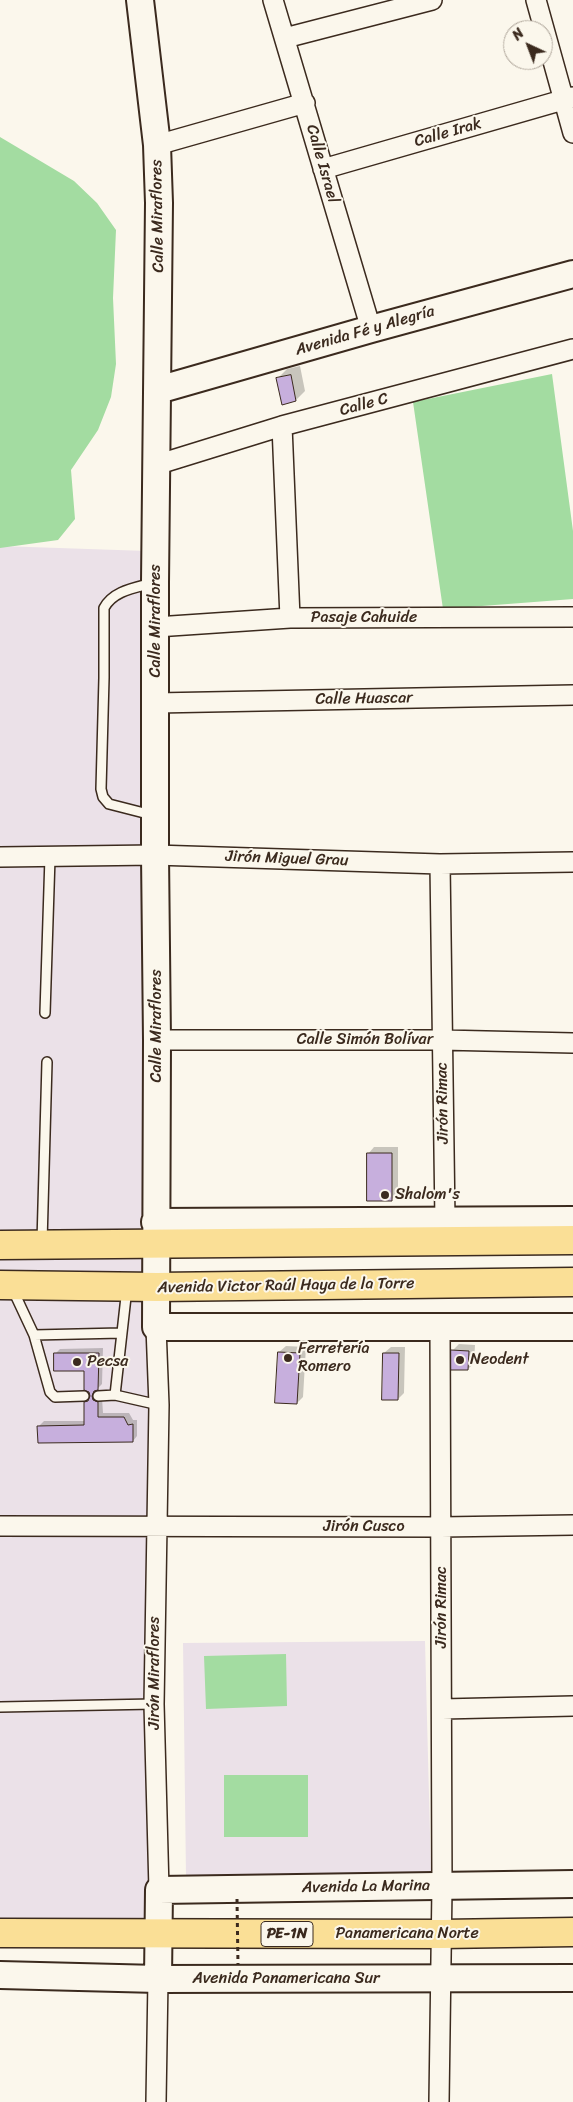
<!DOCTYPE html>
<meta charset="utf-8">
<style>
body{margin:0}
#map{position:relative;width:573px;height:2102px;overflow:hidden;background:#fbf7ec;font-family:Sriracha,sans-serif}
canvas{display:block}
.north{position:absolute;left:503px;top:20px;width:50px;height:50px;box-sizing:border-box;background:#fbf7ec;border:1px solid #aea59a;border-radius:50%;rotate:317deg;font-size:14px;font-weight:700;line-height:20px;text-align:center;color:#3b2a1e}
.north::after{content:'';display:block;margin:auto;width:18px;height:22px;background:#3b2a1e;clip-path:polygon(50% 0,100% 100%,50% 72%,0 100%)}
</style>
<div id="map">
<canvas width="573" height="2102"></canvas>
<div class="north">N</div>
</div>
<script>
const context = document.querySelector('canvas').getContext('2d');
context.lineJoin = 'round';
function paint(path, color) {
  context.fillStyle = color;
  context.fill(path, 'evenodd');
}
function trace(path, color, width, dash) {
  context.strokeStyle = color;
  context.lineWidth = width;
  context.lineCap = dash ? 'butt' : 'round';
  context.setLineDash(dash || []);
  context.stroke(path);
}
function label(font, color, halo, rows, align = 'center') {
  context.font = font + ' Sriracha,sans-serif';
  context.lineWidth = 4;
  context.setLineDash([]);
  context.textBaseline = 'middle';
  context.strokeStyle = halo;
  context.fillStyle = color;
  for (const [text, x, y, turn = 0] of rows) {
    context.save();
    context.translate(x, y);
    context.rotate((+turn || 0) * Math.PI / 180);
    context.textAlign = isNaN(turn) ? turn : align;
    if (halo) context.strokeText(text, 0, 0);
    context.fillText(text, 0, 0);
    context.restore();
  }
}
paint(new Path2D(`
 M0 546 147 551 153 1944 0 1934Z
 M425 1641 431 1873 186 1876 183 1643Z`), '#ebe1e8');
paint(new Path2D(`
 M0 137 74 181 97 203 116 230 113 298 116 364 111 397 98 430 71 470 75 519 58 540 0 548Z
 M552 374 573 531V599L443 609 413 402Z
 M286 1654 287 1706 206 1709 204 1656Z
 M224 1775H308V1837H224Z`), '#a3dca1');
paint(new Path2D(`
 M300 366 305 391 296 400 278 378 287 369Z
 M374 1147H398V1193L392 1199 368 1154Z
 M459 1344 475 1345 474 1363 468 1369 453 1350Z
 M286 1346 306 1347 303 1397 297 1403 279 1352Z
 M391 1347H405L404 1393 398 1399 384 1353Z
 M103 1348 102 1384 96 1390 98 1395 102 1398 103 1413H129L133 1420H137V1436L133 1441 39 1426 44 1421H86L85 1403 91 1398 85 1370 55 1354 60 1349Z`), '#0003');
const building = new Path2D(`
 M291 375 296 401 282 405 276 378Z
 M367 1153H392V1201H367Z
 M451 1350 469 1351 468 1370H451Z
 M278 1352 300 1353 297 1404 275 1403Z
 M54 1353H99L98 1390 94 1391 92 1396 93 1400 98 1402V1417H124L128 1425 133 1424V1442L38 1443 37 1426 84 1425V1402L88 1401 90 1396 89 1392 84 1390V1371H54Z
 M383 1353H399L398 1400H382Z`);
paint(building, '#c7afdd');
trace(building, '#3b2a1e', 1);
const lane = new Path2D(`
 M152 583C134 588 113 591 104 608V678L101 789 103 797 109 804 152 815
 M45 1013 50 857
 M42 1242 47 1062
 M12 1288 34 1335 50 1392 55 1397 84 1396
 M34 1335 121 1333
 M115 1395 127 1288
 M98 1396 115 1395 159 1405
 M0 1707 154 1704`);
const street = new Path2D(`
 M273 0 371 329
 M536 0 573 133
 M285 38 432 0
 M157 145 305 103
 M323 169 573 97
 M282 426 290 618
 M156 465 282 426 573 349
 M156 627 290 618 573 617
 M156 703 573 695
 M0 857 155 855 440 864 573 862
 M440 864 445 1221
 M157 1040H442L573 1043
 M156 1327 159 1405 154 1704 159 1890
 M0 1526 441 1527 573 1525
 M442 1709 573 1706
 M156 2102 158 1979
 M439 2102 442 1887 440 1327`);
const secondary = new Path2D(`
 M140 0 157 145 159 203 155 582V855L157 1040 156 1327H573
 M158 390 371 329 573 274
 M155 1222 573 1220
 M0 1975 158 1979 573 1978
 M158 1979 159 1890 573 1884`);
const primary = new Path2D(`
 M0 1245 573 1240
 M0 1285 157 1287 573 1282`);
const highway = new Path2D(`
 M0 1933 442 1934 573 1932`);
trace(lane, '#3b2a1e', 12);
trace(street, '#3b2a1e', 22);
trace(secondary, '#3b2a1e', 30);
trace(primary, '#3b2a1e', 31);
trace(highway, '#3b2a1e', 31);
trace(lane, '#fbf7ec', 9);
trace(street, '#fbf7ec', 19);
trace(secondary, '#fbf7ec', 26);
trace(primary, '#fadf96', 28);
trace(highway, '#fadf96', 28);
trace(new Path2D(`
 M237 1899 238 1965`), '#3b2a1e', 3, [4, 4]);
for (const [x, y, r, color] of [
 [385,1195,5,"#3b2a1e"],
 [288,1358,5,"#3b2a1e"],
 [460,1360,5,"#3b2a1e"],
 [77,1362,5,"#3b2a1e"]
]) {
  const dot = new Path2D();
  dot.arc(x, y, r, 0, 2 * Math.PI);
  context.fillStyle = color;
  context.fill(dot);
  trace(dot, '#fbf7ec', 2);
}
for (const [x, y, w] of [
 [287,1934,52]
]) {
  const box = new Path2D();
  box.roundRect(x - w / 2, y - 12.5, w, 25, 4);
  context.fillStyle = '#fbf7ec';
  context.fill(box);
  trace(box, '#3b2a1e', 1);
}
label('bold 15px', '#3b2a1e', null, [
 ["PE-1N",287,1934]
]);
label('16px', '#3b2a1e', '#fbf7ec', [
 ["Calle Irak",448,133,-16],
 ["Calle Israel",322,164,74],
 ["Calle Miraflores",158,216,-91],
 ["Avenida Fé y Alegría",365,331,-16],
 ["Calle C",364,405,-15],
 ["Pasaje Cahuide",364,618],
 ["Calle Miraflores",156,621,-90],
 ["Calle Huascar",364,699,-1],
 ["Jirón Miguel Grau",287,859,2],
 ["Calle Miraflores",157,1026,-90],
 ["Calle Simón Bolívar",365,1040],
 ["Jirón Rimac",443,1103,-91],
 ["Avenida Victor Raúl Haya de la Torre",286,1286,-1],
 ["Jirón Cusco",364,1527],
 ["Jirón Rimac",442,1607,-90],
 ["Jirón Miraflores",155,1673,-90],
 ["Avenida La Marina",366,1887,-1],
 ["Panamericana Norte",407,1934],
 ["Avenida Panamericana Sur",286,1979]
]);
label('16px', '#3b2a1e', '#fbf7ec', [
 ["Shalom's",395,1195],
 ["Ferretería",298,1349],
 ["Romero",298,1367],
 ["Neodent",470,1360],
 ["Pecsa",87,1362]
], 'left');
</script>
